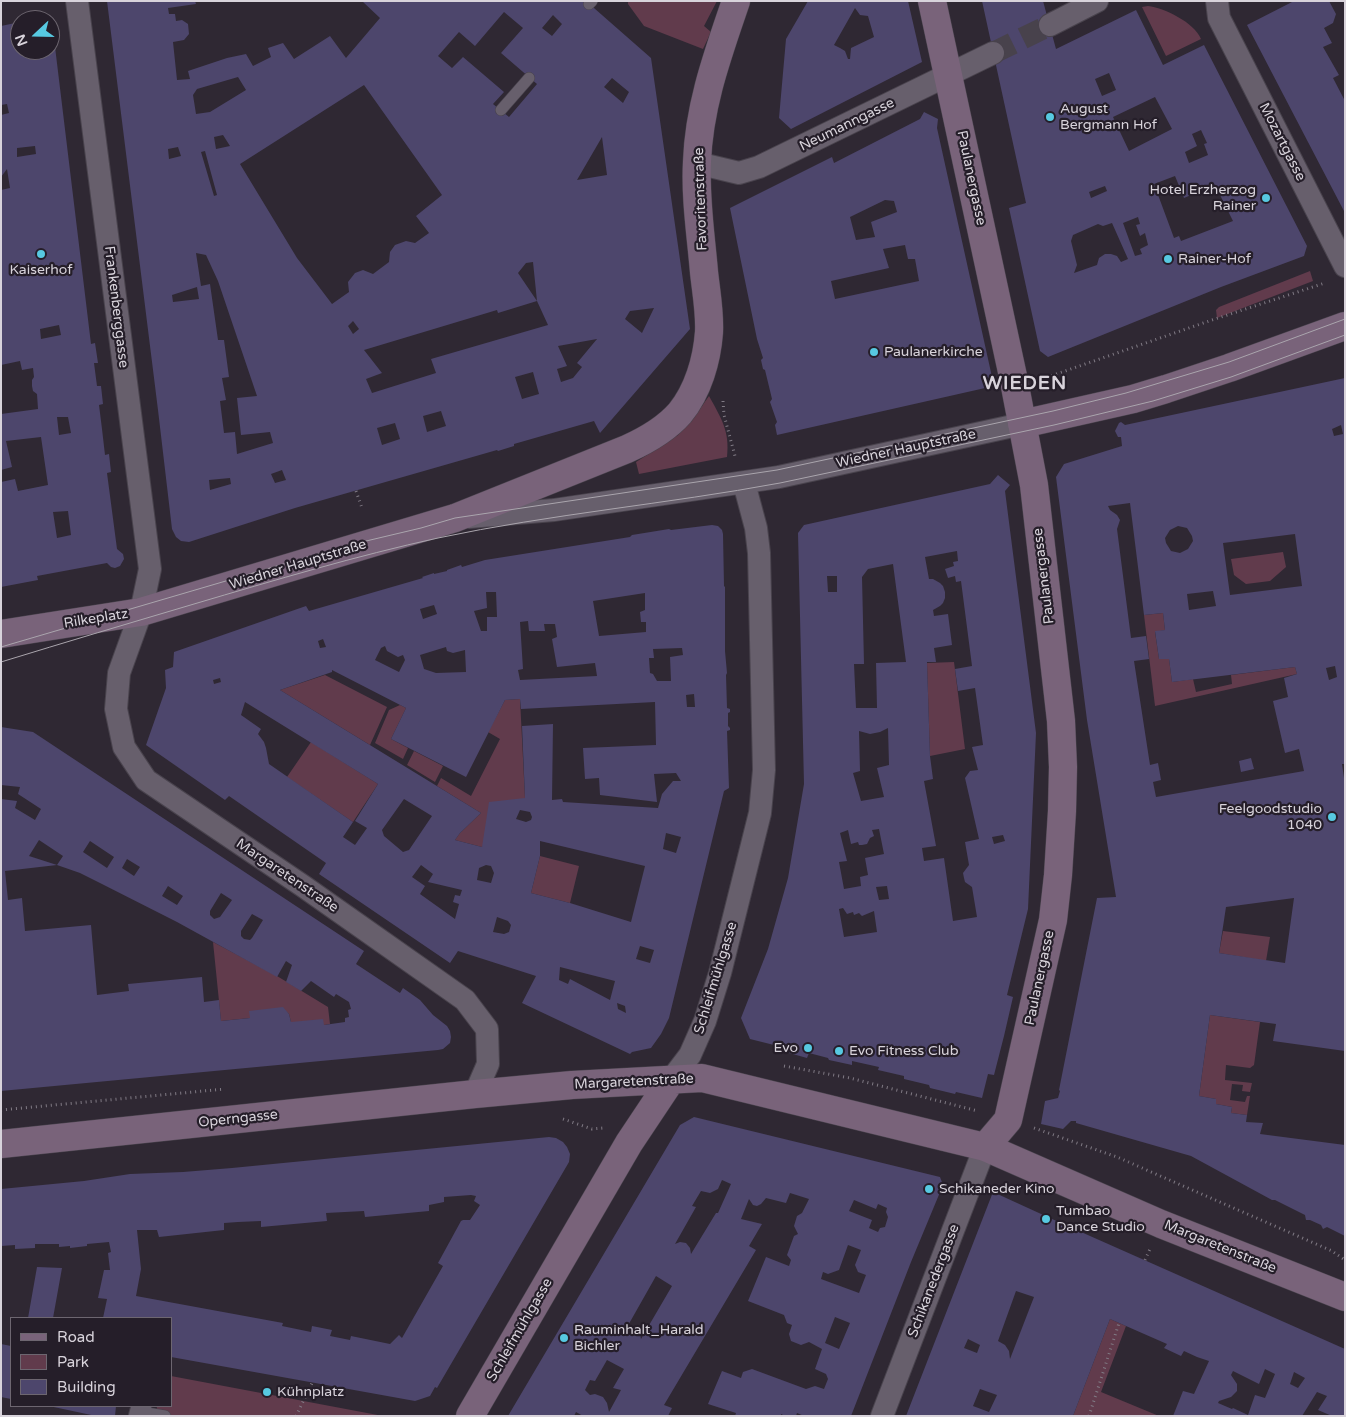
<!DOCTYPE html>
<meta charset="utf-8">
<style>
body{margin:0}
#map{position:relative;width:1346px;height:1417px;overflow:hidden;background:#2f2833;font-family:"Varela Round",sans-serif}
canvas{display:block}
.frame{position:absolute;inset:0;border:2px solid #d8d3db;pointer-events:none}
.legend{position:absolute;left:10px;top:1317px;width:162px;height:90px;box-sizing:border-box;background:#251e29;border:1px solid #6d6670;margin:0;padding:6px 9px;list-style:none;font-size:15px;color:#d8d3db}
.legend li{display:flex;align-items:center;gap:10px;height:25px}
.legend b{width:25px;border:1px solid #6d6670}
.north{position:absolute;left:10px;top:10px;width:50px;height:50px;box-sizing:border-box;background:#251e29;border:1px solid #6d6670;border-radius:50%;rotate:249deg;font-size:14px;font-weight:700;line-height:20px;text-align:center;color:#d8d3db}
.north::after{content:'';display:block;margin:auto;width:18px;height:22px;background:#57c9e1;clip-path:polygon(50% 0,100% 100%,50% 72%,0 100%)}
</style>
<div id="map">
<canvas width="1346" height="1417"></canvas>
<div class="frame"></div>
<ul class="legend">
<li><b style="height:6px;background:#79637a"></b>Road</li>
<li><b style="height:14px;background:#613b4c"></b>Park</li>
<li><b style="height:14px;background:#4d466c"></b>Building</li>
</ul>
<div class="north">N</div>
</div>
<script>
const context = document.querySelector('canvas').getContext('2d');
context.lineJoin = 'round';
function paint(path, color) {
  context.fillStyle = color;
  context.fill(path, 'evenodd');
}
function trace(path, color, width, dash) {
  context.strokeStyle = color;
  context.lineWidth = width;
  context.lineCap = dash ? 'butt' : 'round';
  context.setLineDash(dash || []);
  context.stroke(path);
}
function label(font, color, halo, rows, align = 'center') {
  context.font = font + ' "Varela Round",sans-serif';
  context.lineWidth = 4.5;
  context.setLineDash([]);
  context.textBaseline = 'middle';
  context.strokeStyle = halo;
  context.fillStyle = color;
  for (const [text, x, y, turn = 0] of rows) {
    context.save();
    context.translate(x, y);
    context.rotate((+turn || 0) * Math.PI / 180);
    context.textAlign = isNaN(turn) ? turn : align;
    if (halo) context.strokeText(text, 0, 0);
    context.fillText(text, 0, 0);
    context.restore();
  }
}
paint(new Path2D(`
 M628 1H717L704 26 711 32 703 49 644 26 628 4Z
 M1148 6C1164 8 1194 22 1201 39L1166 56 1142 7Z
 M1310 271 1313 281 1217 318 1216 310 1219 307Z
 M709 396C721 418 730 431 727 457L639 474 636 462 678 435 697 413Z
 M1283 552 1286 567 1270 581 1246 584 1234 575 1231 559Z
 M1163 613 1165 630 1155 632 1159 659H1169L1172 682 1193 679 1196 692 1232 684 1231 675 1295 667 1297 674 1155 706 1144 615Z
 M954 662 965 749 930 756 927 663Z
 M325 675 387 707 370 745 280 690Z
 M520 699 525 798 482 847 455 840 460 833 481 813 437 786 441 778 471 796 500 739 488 732 505 700Z
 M400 705 406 708 391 739 408 748 403 759 375 743 389 710Z
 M311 742 378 784 353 822 287 777Z
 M414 751 443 766 435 782 407 765Z
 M540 856 579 866 570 903 531 893Z
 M1223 931 1270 937 1266 961 1219 953Z
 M213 942 277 976 328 1007 330 1024 324 1025 291 1022 289 1014 282 1008 250 1018 221 1021Z
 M1210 1015 1260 1022 1254 1065 1250 1068 1226 1065 1225 1080 1252 1083 1250 1092 1242 1091 1243 1085 1232 1084 1230 1100 1245 1102 1247 1096H1250L1247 1115 1231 1113 1232 1107 1216 1104V1099L1199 1096Z
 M1110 1319 1126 1326 1101 1392 1159 1416H1073Z
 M171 1376 383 1416H156L157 1406H171Z`), '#613b4c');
paint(new Path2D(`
 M107 1H195L196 4 168 8 169 14H175L176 21 182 20 188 24 189 34 184 40 173 42 177 80 190 79 188 71 227 58 246 54 253 66 271 57 268 48 283 43 294 59 330 36 346 58 380 18 362 1H586L651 58 690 329 600 433 594 421 514 444V446L498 451 497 450 295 508 189 542 181 541 176 537 172 529 158 410ZM504 12 523 28 501 53 537 84 509 117 493 104 504 92 463 57 452 68 438 56 459 32 475 46ZM553 15 562 24 552 36 542 28ZM238 77 246 90 210 112 196 114 193 95 197 89ZM612 78 629 92 623 103 604 87ZM364 85 442 195 416 216 429 233 415 243 406 241 395 245 390 252 389 262 373 274 363 270 355 273 348 282 349 292 332 304 297 258 240 164ZM223 135 230 146 216 149 214 137ZM602 137 607 175 577 180ZM178 147 181 156 169 159 168 149ZM205 151 217 195 214 196 201 152ZM196 253 206 255 218 281 257 396 237 398 241 435 270 432 273 443 237 454 235 432 224 433 220 401 226 400 222 378 229 377 224 340H218L210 284 201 286ZM533 262 537 301 548 325 431 359 436 373 372 393 366 379 382 373 364 350 497 310 498 313 537 301 518 273 526 263ZM197 287 199 299 173 302 172 295ZM654 308 642 333 625 319 630 311ZM353 321 359 329 353 334 348 326ZM597 339 577 363 582 367 573 378 561 382 557 369 567 366 558 346ZM533 372 539 394 522 399 515 377ZM441 411 446 426 427 432 423 416ZM395 423 400 439 382 445 377 428ZM282 470 286 480 275 483 271 474ZM230 478 231 484 210 490 209 480Z
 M808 1H908L922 62 791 129 779 118 786 39ZM855 8 860 15 868 16 874 37 851 48 850 59H848L845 51 840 48 834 45Z
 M982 1H1043L1056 49 1136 10 1163 65 1204 45 1307 246 1304 256 1221 287 1048 357 1040 351 1009 208 1026 203ZM1109 73 1116 90 1102 96 1095 79ZM1155 97 1172 129 1129 151 1113 117ZM1201 130 1207 143 1204 144 1208 155 1189 163 1185 152 1197 146 1192 134ZM1175 176 1184 198 1215 185 1233 221 1181 241 1179 236 1174 238 1154 184ZM1105 186 1107 191 1091 198 1089 192ZM1138 217 1140 224 1136 225 1140 236 1145 233 1148 245 1140 249 1142 254 1135 256 1123 223ZM1112 223 1128 259 1121 262 1117 256 1111 254H1105L1099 258 1097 265 1074 273 1077 265 1071 241 1073 235 1098 224 1103 226Z
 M1294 1H1329L1336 14 1333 23 1324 28 1332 43 1323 47 1339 75 1333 78 1345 101V213L1247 25Z
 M47 17 52 22 91 344 95 343 98 363H94L97 386H101L103 404 99 405 102 429 105 455 109 454 111 472 107 473 117 549 123 554 124 559 120 566 115 568 111 567 107 563 37 576 38 580 1 587V482L15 479 18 491 48 485 41 437 6 441 12 467 1 470V414L38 409 37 394 33 391 32 386V380L34 377 33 368 22 370 20 361 1 365V190L10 188 7 169 1 177V145H2L1 115 9 113 7 104 1 105V26L20 22V50H50V20L35 19ZM35 146 36 154 17 157V148ZM59 325 61 335 41 339 40 329ZM57 417H68L71 433 59 435ZM68 511 71 535 57 538 53 512Z
 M924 112 938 119 937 128 994 386 777 435 775 425 777 422 770 402 772 399 765 370 763 369 761 360 763 358 757 339 730 208 832 157 834 163 920 119ZM885 200 894 201 897 212 871 222 875 237 856 240 850 217ZM905 245 908 259H915L919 281 835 299 831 281 889 268 883 249Z
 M1345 378V764H1342L1345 785V1051L1273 1041 1276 1024 1210 1015 1199 1096 1216 1099V1104L1232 1107 1231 1113 1247 1115 1246 1122 1263 1123 1260 1134 1345 1145V1236L1327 1227 1323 1229 1321 1225 1310 1220H1306L1305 1215 1275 1200H1272L1191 1156 1076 1123V1121H1071L1063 1129 1041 1124 1045 1101 1058 1098 1060 1091 1059 1090 1097 898 1116 897 1087 720 1056 477 1064 464 1122 446 1121 437H1118L1115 431 1119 423 1121 422 1125 425ZM1341 425 1343 434 1334 436 1332 429ZM1130 503 1144 615 1163 613 1165 630 1155 631 1159 659H1169L1172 682 1295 667 1297 674 1284 678 1288 697 1273 701 1285 753 1299 749 1304 771 1156 797 1153 782 1161 780 1158 763 1150 765 1134 661 1149 659 1146 636 1131 638 1117 529 1120 520 1117 515 1110 510 1108 506ZM1178 526 1187 528 1192 536 1193 541 1188 549 1180 553 1171 551 1166 543 1165 538 1170 530ZM1295 534 1302 586 1230 595 1223 543ZM1213 591 1216 606 1189 610 1187 594ZM1335 666 1337 677 1329 680 1326 668ZM1294 898 1285 963 1219 953 1226 907Z
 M998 475 1010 485 1005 491 1036 733 1028 909 1007 995 1013 997 1004 1036 994 1075 988 1074 982 1098 956 1092 955 1094 930 1088 929 1085 904 1079V1076L878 1070 879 1067 852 1061V1065L829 1060 828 1058 809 1053 807 1058 789 1053 790 1049 750 1039 741 1018 768 949 788 878 804 784 798 533 804 525 990 484ZM957 551 958 561 953 562 954 566 945 569 948 578 955 576 956 582 961 581 972 666 955 669 958 691 975 688 983 745 972 747 978 770 970 771 965 778 979 839 965 842 969 865 963 873 964 878 965 882 972 887 977 917 953 921 944 858 924 861 922 848 936 846 924 781 933 779 930 756 927 662H936L934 648 952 645 948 614 934 616 933 610 940 606 943 603 945 598V592L943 586 940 583 933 579H929L925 557ZM893 564 906 662 876 663 877 708H856L854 664H864L862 577 868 569ZM827 576H837V592H828ZM888 728 889 765 877 768 884 797 861 801 853 773 860 771 859 731 870 734 880 732ZM879 829 884 854 865 858 868 875 860 877 861 886 844 889 839 862 847 861 840 833 848 830 851 844 858 842 859 845H862L867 844 870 838 874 836 872 830ZM1003 835 1005 841 994 844 992 837ZM887 886 889 899 879 900 876 887ZM843 908 847 914 853 912 854 915 859 913 862 916 874 911 877 932 844 937 839 909Z
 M712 525 718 526 722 530 723 534 724 586 725 587V651L727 673 726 675 727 708 730 709V712L728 713V726L730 728V730L727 731 729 788 724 791 669 1018 661 1034 651 1048 632 1052 630 1054 522 1003 536 976 458 951 450 963 319 874 326 863 229 796 225 800 146 745 166 688 165 670 173 667 174 652 306 606 309 611 423 578 422 577 434 573V574L447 571V570L461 565 462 567 485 560 630 537 632 535 669 529 671 530ZM486 592H496L497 617H487V631H481L474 611 487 608ZM645 593V610L640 612 641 622H646V632L599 636 593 601ZM434 605 437 614 423 619 420 609ZM528 621 529 631H545L544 624H555L557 637 552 639 557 667 595 663 597 676 520 680 518 670 523 669 520 622ZM323 639 326 647 320 648 318 641ZM385 646 387 651 398 657 403 655 405 660 399 672 375 660 381 648ZM446 647 447 651 453 653 465 650 466 672 436 673 424 669 420 655ZM682 648 683 655 670 657 671 681H657L653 674 650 673 649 658H654L653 649ZM332 670 406 708 391 739 466 777 505 700 520 699 521 709 655 702 656 745 583 748 585 779 599 778 600 795 657 802 654 774 676 773 681 781H673L662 794 658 808 563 802 562 799 552 800 553 724 522 726 525 798 489 802 482 847 455 840 460 833 481 813 280 690 332 672ZM220 678 221 682 214 684 213 680ZM694 694 695 707H687L686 695ZM245 702 378 784 355 821 367 828 355 845 343 837 353 822 269 764 266 748 264 742 258 734 261 729 241 715ZM404 799 432 816 409 850 403 852 384 836 382 830ZM520 810 530 812 532 817 531 820 526 822 516 819ZM666 833 681 837 676 853 663 849ZM540 841 645 866 631 922 570 903 531 893 540 856ZM421 865 433 874 428 882 462 890 460 896 455 895 453 902 459 904 455 919 420 894 425 886 412 877ZM486 865 491 866 494 873 491 883 477 880 479 868ZM497 917 508 921 511 925 509 932 504 934 493 932ZM640 946 654 950 650 963 636 959ZM560 967 615 981 610 1000 570 979 568 984 559 980ZM617 1003 625 1006 626 1013 618 1009Z
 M1 727 33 732 364 951 356 964 400 993 403 988 420 1000 433 1015 447 1026 450 1031 451 1037 450 1043 443 1049 438 1050 1 1091V799L17 801 15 808 35 820 41 809 18 794 20 787 1 785ZM39 840 63 856 57 865 80 873 98 882 177 922 277 977 286 961 292 965 286 982 301 991 311 981 334 997 336 994 349 1002 351 1009 348 1010 349 1017 345 1018V1022L324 1025 323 1019 291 1022 289 1014 283 1007 249 1011 250 1018 221 1021 219 1000 204 1002 202 977 128 984 129 991 97 995 91 925 25 931 22 898 8 900 5 871 57 865 29 856ZM90 841 114 857 107 868 83 852ZM127 859 140 867 134 876 122 868ZM168 886 183 896 177 905 162 896ZM221 893 232 900 220 917 214 919 210 915V911ZM252 914 263 920 252 938 250 940 244 939 241 936V931Z
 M1251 758 1254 769 1241 772 1239 761Z
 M694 1117 940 1177 943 1185 911 1262 851 1416H804L797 1413 796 1416H785L781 1414V1416H735L736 1413 708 1404 722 1371 741 1378 743 1372 752 1369 806 1389 815 1386 824 1389 828 1379 826 1374 815 1369 822 1349 809 1342 801 1345 791 1341 789 1334 792 1325 787 1323 784 1315 748 1301 766 1257 789 1266 791 1260 787 1255 794 1236 798 1234 794 1226 797 1216 802 1213 809 1199 790 1193 786 1203 766 1198 761 1204 757 1206 753 1205 749 1199 741 1219 762 1224 749 1246 756 1250 664 1405 672 1408 668 1416H583L576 1412 574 1416H508L680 1125ZM722 1180 731 1184 718 1213H716L691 1254 690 1248 686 1243 680 1242 675 1244 696 1207 692 1206 701 1191 710 1193 718 1189ZM854 1200 876 1209 878 1204 887 1208 886 1212 888 1217 885 1227 880 1228 878 1232 869 1228 872 1220 849 1211ZM848 1245 861 1250 855 1265 858 1272 866 1275 859 1293 821 1279 823 1272 828 1274 839 1270ZM656 1276 672 1286 641 1339 640 1334 637 1330 632 1328 626 1329ZM835 1317 850 1323 839 1349 825 1343ZM607 1360 624 1369 613 1388 621 1390 609 1412 607 1403 603 1397 595 1394 590 1395 585 1390 590 1380 595 1381Z
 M549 1137 556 1138 563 1142 567 1147 570 1154 569 1162 437 1388 435 1387 430 1396 415 1401 171 1357V1318H103L107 1299 98 1298 104 1270H110L108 1253 111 1252 109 1242 87 1244V1246L70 1248V1246L59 1247V1244H35V1248L15 1249V1245L1 1246V1189L84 1181 130 1174 183 1172 232 1168ZM471 1195 476 1196 474 1201 480 1205 470 1220H463L461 1221 438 1263 443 1266 402 1338 399 1335 390 1344 351 1336 350 1340 330 1336 332 1330 312 1326 311 1332 282 1326 283 1323 136 1296 141 1269 137 1230H157L159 1237 224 1230V1223L238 1222 261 1221V1227L327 1221 326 1213 364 1211 365 1217 429 1211V1205L444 1202V1197Z
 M993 1192 1063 1224 1345 1349V1416H1332L1318 1410 1327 1396 1317 1392 1302 1416H1173L1183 1391 1194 1394 1209 1361 1197 1357 1184 1351 1181 1356 1164 1348 1167 1344 1110 1319 1073 1416H906ZM1016 1291 1034 1297 1010 1359 1009 1351 1005 1345 998 1341ZM968 1339 980 1345 977 1353 964 1348ZM1265 1369 1275 1374 1265 1398 1255 1395 1248 1415 1233 1408 1232 1409 1218 1403 1219 1401 1231 1397 1237 1391V1384L1231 1375 1233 1371 1259 1384ZM1294 1372 1305 1378 1298 1388 1290 1384ZM980 1389 997 1395 989 1412 973 1406Z
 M37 1267 62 1268 53 1318H28Z
 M1 1344 11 1346V1399L1 1397Z
 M49 1406H116L115 1416H96Z`), '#4d466c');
trace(new Path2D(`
 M993 53 1050 25`), '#48424c', 22, [22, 11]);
const lane = new Path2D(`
 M589 4 592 1
 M501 110 529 78
 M141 1412 165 1416`);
const street = new Path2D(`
 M77 1 150 569 141 612 119 673 116 709 124 747 146 780 303 886 465 1000 487 1029 488 1064 475 1094
 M1217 1 1219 18 1345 266
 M1050 25 1097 1
 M697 163 739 173 759 167 993 53
 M469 517 554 510 779 477 1022 424
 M671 1080 690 1055 705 1021 720 973 760 813 764 770 759 553 756 528 744 483
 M140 1416 141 1412
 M882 1416 985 1147`);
const secondary = new Path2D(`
 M932 1 1014 381 1034 485 1061 721 1063 767 1062 811 1058 875 1053 920 1008 1120 985 1147
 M1022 424 1133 399 1166 389 1229 368 1345 326
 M1 634 141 612 455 518 627 449C647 440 666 429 680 413 698 391 707 360 709 332 710 312 706 291 704 272 701 236 695 198 697 162 699 105 718 54 736 1
 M1 1144 475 1094 572 1085 702 1078 985 1147 1161 1224 1345 1297
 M470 1416 629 1143 671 1080`);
trace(lane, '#49434d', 12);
trace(street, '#49434d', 24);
trace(secondary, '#49434d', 29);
trace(new Path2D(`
 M1042 379 1212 320 1325 283
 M723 401 724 415 735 456
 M356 491 362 508
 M784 1066 850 1078 978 1111
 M1 1110 225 1089
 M563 1119 592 1129 603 1128
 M1034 1128 1117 1157 1332 1251 1345 1260
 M1145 1260 1150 1249
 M296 1416 312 1383
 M1089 1416 1119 1323`), '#817b85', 3, [1, 4]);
trace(lane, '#675f6c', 11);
trace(street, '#675f6c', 22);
trace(secondary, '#79637a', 28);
trace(new Path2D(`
 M1 647 345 546 421 528 455 518 777 470 1053 411 1126 393 1229 362 1345 319
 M1 662C66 642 130 623 194 604 275 580 356 556 438 538 551 514 667 504 780 483L1054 425 1153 401 1231 377 1345 335`), '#aaa5ad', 1);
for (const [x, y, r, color] of [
 [1050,117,5,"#57c9e1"],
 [1266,198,5,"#57c9e1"],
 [41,254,5,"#57c9e1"],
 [1168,259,5,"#57c9e1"],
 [874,352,5,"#57c9e1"],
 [1332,817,5,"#57c9e1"],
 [808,1048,5,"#57c9e1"],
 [839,1051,5,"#57c9e1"],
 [929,1189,5,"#57c9e1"],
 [1046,1219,5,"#57c9e1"],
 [564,1338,5,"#57c9e1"],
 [267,1392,5,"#57c9e1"]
]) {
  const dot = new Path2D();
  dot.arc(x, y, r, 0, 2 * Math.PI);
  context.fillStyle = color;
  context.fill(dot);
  trace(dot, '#251e29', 2);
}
label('14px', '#d8d3db', '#251e29', [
 ["August",1060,109],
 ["Bergmann Hof",1060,125],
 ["Hotel Erzherzog",1256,190,"right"],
 ["Rainer",1256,206,"right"],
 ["Rainer-Hof",1178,259],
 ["Kaiserhof",41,270,"center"],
 ["Paulanerkirche",884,352],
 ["Feelgoodstudio",1322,809,"right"],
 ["1040",1322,825,"right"],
 ["Evo",798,1048,"right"],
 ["Evo Fitness Club",849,1051],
 ["Schikaneder Kino",939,1189],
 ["Tumbao",1056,1211],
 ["Dance Studio",1056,1227],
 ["Rauminhalt_Harald",574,1330],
 ["Bichler",574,1346],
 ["Kühnplatz",277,1392]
], 'left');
label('14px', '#d8d3db', '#251e29', [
 ["Neumanngasse",847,125,-26],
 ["Mozartgasse",1282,142,63],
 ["Paulanergasse",971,178,78],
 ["Favoritenstraße",701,199,-92],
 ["Frankenberggasse",116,307,83],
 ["Wiedner Hauptstraße",906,449,-12],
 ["Wiedner Hauptstraße",298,565,-17],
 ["Paulanergasse",1044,576,-97],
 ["Rilkeplatz",96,619,-9],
 ["Margaretenstraße",287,876,34],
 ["Schleifmühlgasse",716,978,-73],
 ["Paulanergasse",1040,978,-78],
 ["Margaretenstraße",634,1082,-3],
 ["Operngasse",238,1119,-6],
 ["Margaretenstraße",1220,1247,22],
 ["Schikanedergasse",934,1281,-69],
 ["Schleifmühlgasse",520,1330,-60]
]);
context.letterSpacing = '1px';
label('bold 19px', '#d8d3db', '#251e29', [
 ["WIEDEN",1025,384]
]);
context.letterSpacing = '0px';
</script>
